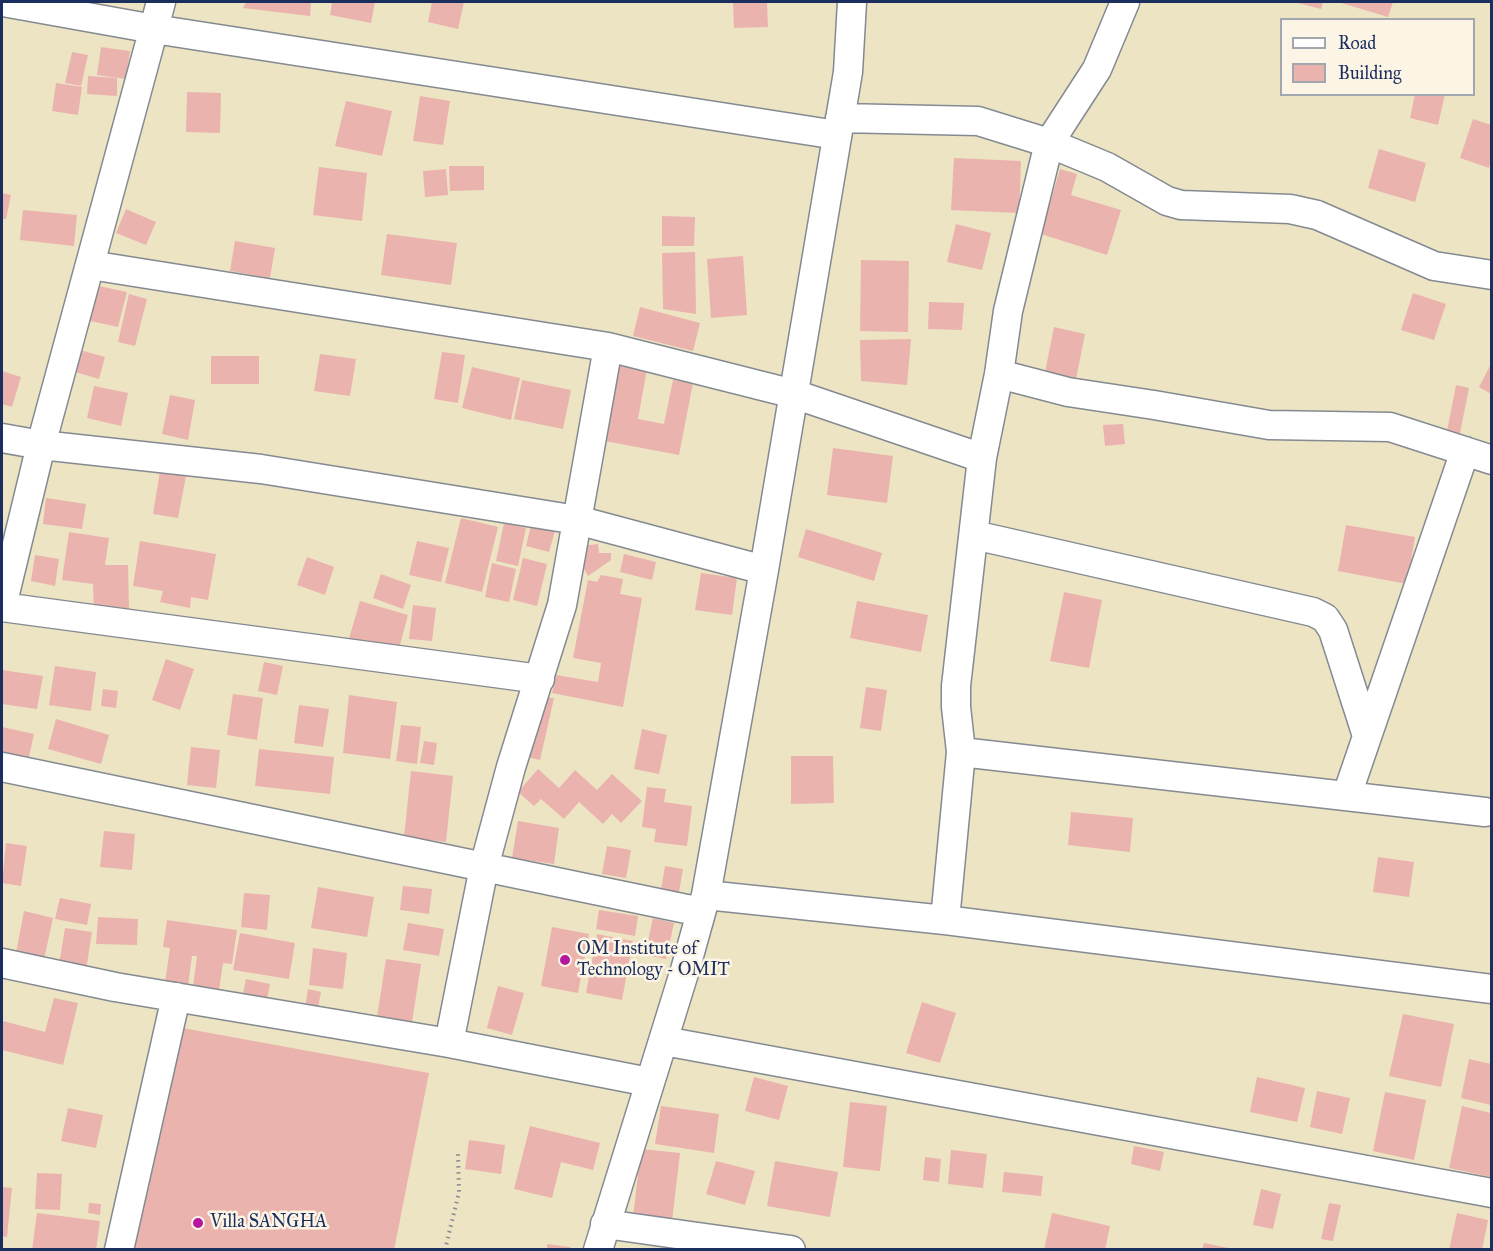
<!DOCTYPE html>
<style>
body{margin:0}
#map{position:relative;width:1493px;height:1251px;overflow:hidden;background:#ede4c4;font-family:"IM FELL Great Primer",serif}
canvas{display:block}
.frame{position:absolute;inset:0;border:3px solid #1b2f5e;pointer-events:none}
.legend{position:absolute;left:1280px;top:18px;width:195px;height:78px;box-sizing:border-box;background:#fcf5e5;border:2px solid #a2a6af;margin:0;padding:8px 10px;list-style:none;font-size:18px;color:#1b2f5e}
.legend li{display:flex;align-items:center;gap:12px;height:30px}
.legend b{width:30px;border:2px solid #a2a6af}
</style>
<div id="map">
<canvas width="1493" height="1251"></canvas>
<div class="frame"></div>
<ul class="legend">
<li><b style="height:8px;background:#fff"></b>Road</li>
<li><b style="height:16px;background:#ebb3ae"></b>Building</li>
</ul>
</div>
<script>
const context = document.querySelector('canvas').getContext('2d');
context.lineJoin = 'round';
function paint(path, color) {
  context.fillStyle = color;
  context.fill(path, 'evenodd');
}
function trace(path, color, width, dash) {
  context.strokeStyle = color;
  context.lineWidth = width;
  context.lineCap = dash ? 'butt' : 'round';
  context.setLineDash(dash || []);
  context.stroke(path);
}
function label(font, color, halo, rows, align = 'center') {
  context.font = font + ' "IM FELL Great Primer",serif';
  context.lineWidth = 5;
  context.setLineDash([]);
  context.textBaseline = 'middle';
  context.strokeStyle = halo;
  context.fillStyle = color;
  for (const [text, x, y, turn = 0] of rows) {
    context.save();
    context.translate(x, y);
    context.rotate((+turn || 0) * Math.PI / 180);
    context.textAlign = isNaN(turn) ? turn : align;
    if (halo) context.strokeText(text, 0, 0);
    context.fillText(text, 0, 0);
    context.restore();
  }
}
paint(new Path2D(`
 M246 2H311L310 16 243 8Z
 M332 2H375L371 23 330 15Z
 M432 2H464L458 29 428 22Z
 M733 2H767L768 27 734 28Z
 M1294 2H1323L1321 9Z
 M1338 2H1393L1388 17Z
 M101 47 130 51 126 79 97 75Z
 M72 52 88 55 81 86 65 83Z
 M88 76 117 78V96L87 94Z
 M56 83 82 87 78 115 52 111Z
 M187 92 221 93 220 133 186 132Z
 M1415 94H1445L1438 125 1410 118Z
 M420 96 450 101 443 145 413 141Z
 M346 101 392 111 382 156 335 146Z
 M1473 119 1491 125V159L1489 168 1460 158Z
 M1379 149 1426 163 1415 202 1368 188Z
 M954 158 1021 161 1019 213 951 210Z
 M449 166H484V190L450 191Z
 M319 167 367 173 362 221 313 215Z
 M446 169 448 195 425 197 423 171Z
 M1060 169 1077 174 1071 195 1121 210 1107 255 1041 234Z
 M2 193 11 195 6 219H2Z
 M126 209 156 222 146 245 116 233Z
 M23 210 77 215 74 246 20 240Z
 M662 216 695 217 694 246H662Z
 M956 224 991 233 982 270 947 262Z
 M387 234 457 243 451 285 381 275Z
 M235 241 275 248 270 278 230 271Z
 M695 252 696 314 663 309 662 253Z
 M743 256 747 315 711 318 707 259Z
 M861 260 909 261 908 332 860 331Z
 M94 285 127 292 118 327 86 320Z
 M1413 293 1446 304 1434 340 1401 330Z
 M129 294 147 299 135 346 118 342Z
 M929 302 964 303 962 330 928 329Z
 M640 307 700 323 693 351 633 336Z
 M1054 327 1085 334 1076 379 1045 372Z
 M911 339 907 385 861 381 860 340Z
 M80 350 105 357 99 379 75 372Z
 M442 352 465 355 458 403 434 399Z
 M320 354 356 359 350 396 314 391Z
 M211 356H259V384H211Z
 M619 364 647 369 638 419 664 424 673 380 693 383 679 455 605 441Z
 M1491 364V394L1479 387Z
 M472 367 520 378 511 420 462 408Z
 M2 371 21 377 12 407 2 404Z
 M522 380 571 390 563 429 514 419Z
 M1456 385 1469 388 1459 438 1446 436Z
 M94 386 128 393 121 426 87 418Z
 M170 395 195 400 188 440 162 434Z
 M1123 424 1125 444 1105 446 1103 425Z
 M833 448 893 456 887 503 827 495Z
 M160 471 186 476 178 518 153 514Z
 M46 498 86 504 82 529 43 524Z
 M461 518 498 527 482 592 445 583Z
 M504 523 526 528 518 566 496 561Z
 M531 525 555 531 549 552 526 546Z
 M1346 525 1415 537 1407 584 1338 571Z
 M806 529 882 553 874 581 798 557Z
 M69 532 109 538 105 565H128L129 609 94 610 93 584 62 580Z
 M140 541 216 554 208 600 191 597 190 608 160 602 163 591 133 586Z
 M417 541 449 548 441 582 409 575Z
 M598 544 599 553H611V560L588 576 583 567 582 546Z
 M624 554 656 562 652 580 620 572Z
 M35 555 59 559 55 586 31 581Z
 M307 557 334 567 325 595 297 585Z
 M523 558 547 564 537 606 513 600Z
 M492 563 516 569 509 602 485 597Z
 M701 573 737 578 732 615 695 610Z
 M381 574 411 585 403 609 373 598Z
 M601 575 623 579 620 594 642 598 623 707 552 693 556 675 598 682 601 663 573 658 588 580 597 582Z
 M1064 592 1102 600 1089 668 1050 661Z
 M360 601 408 615 397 656 348 642Z
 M857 601 928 615 921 652 850 638Z
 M413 605 436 608 432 641 409 639Z
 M166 659 194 669 180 710 152 700Z
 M264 662 283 666 277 695 258 691Z
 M55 666 96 672 91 711 49 705Z
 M2 670 43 676 37 709 2 704Z
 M866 687 887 690 881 731 860 728Z
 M103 689 118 691 116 708 101 706Z
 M233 694 263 698 257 740 227 735Z
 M349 695 397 702 390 759 343 753Z
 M536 697 554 698 540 760 519 755Z
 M299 705 329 709 323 747 294 743Z
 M56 719 109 735 101 764 48 749Z
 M401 725 421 727 417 764 396 761Z
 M2 727 34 734 27 766 2 761Z
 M642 729 667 735 659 774 634 769Z
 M424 741 437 743 434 765 420 763Z
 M191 747 220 750 216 788 187 785Z
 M259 749 334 757 330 794 255 786Z
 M791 756H833L834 803 791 804Z
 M538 769 559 788 575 770 597 790 612 774 642 801 621 823 612 814 603 824 579 802 564 819 541 799 534 806 518 792Z
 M411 771 453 776 446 842 404 837Z
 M647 787 666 789 664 802 692 806 687 846 654 842 656 829 642 827Z
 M1071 812 1133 818 1130 852 1068 845Z
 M518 821 559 828 554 864 512 858Z
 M104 831 135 834 132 870 100 867Z
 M6 843 27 846 21 886 2 883Z
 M607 846 631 850 626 878 602 874Z
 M1378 857 1414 862 1409 897 1373 892Z
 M665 866 683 869 678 898 660 896Z
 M403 886 432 889 429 914 400 910Z
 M318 887 374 897 367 937 311 928Z
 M244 893 270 895 267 930 241 927Z
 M60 898 91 904 87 925 55 919Z
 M599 910 638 916 635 936 596 929Z
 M24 911 53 918 43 964 15 958Z
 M98 917 138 919 137 945 96 944Z
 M653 918 674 923 666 959 645 955Z
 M167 920 237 930 232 964 223 963 219 990 193 986 197 956H192L188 986 165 982 170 948 163 947Z
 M408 923 444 929 439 956 403 950Z
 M552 927 589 934 578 993 541 986Z
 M65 928 92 932 86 970 59 965Z
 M240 933 295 943 289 979 233 970Z
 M597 934 633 941 622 1000 586 993Z
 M313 948 347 953 343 989 309 985Z
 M386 959 421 964 412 1022 377 1017Z
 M246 979 270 984 266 1004 242 999Z
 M498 986 524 993 512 1035 487 1028Z
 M308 989 321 992 317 1013 305 1010Z
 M54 998 78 1003 63 1065 2 1050 3 1021 45 1032Z
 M922 1002 956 1013 940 1063 906 1053Z
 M1403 1014 1454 1024 1441 1087 1389 1076Z
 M177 1027 429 1073 394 1250H129Z
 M1469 1059 1491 1064V1105L1461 1098Z
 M754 1077 788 1086 779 1120 745 1111Z
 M1257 1077 1305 1088 1297 1122 1250 1112Z
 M1317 1091 1350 1098 1342 1134 1310 1127Z
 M1385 1092 1426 1100 1414 1160 1373 1151Z
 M850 1102 887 1106 880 1171 843 1167Z
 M661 1106 719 1114 714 1153 655 1144Z
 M1462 1106 1491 1113V1177L1449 1168Z
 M68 1108 103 1115 96 1148 61 1141Z
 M530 1126 600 1143 593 1170 561 1162 552 1198 514 1189Z
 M469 1140 505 1145 501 1174 465 1169Z
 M1134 1146 1164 1152 1160 1171 1131 1164Z
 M641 1149 680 1153 672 1221 633 1217Z
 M951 1150 987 1154 983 1188 948 1184Z
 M925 1157 941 1159 939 1182 923 1180Z
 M716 1161 755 1171 745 1205 706 1194Z
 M775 1161 838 1172 830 1217 767 1206Z
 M1004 1172 1043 1176 1041 1196 1002 1192Z
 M37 1173 62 1174 60 1210 35 1209Z
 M2 1187 12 1188 7 1237 2 1236Z
 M1261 1189 1281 1194 1273 1229 1253 1225Z
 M89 1203 101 1204 100 1215 88 1213Z
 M1329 1203 1341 1205 1333 1241 1321 1239Z
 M37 1213 100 1221 96 1250H32Z
 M1052 1213 1110 1226 1105 1250H1044Z
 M1457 1213 1488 1220 1482 1250H1449Z
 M1204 1243 1229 1248V1250H1202Z
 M547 1244 570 1247V1250H547Z`), '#ebb3ae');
const minor = new Path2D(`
 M3 2 154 29 837 135
 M840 118 978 121 1049 143 1107 167 1167 201 1181 205 1290 209 1317 215 1434 266 1492 275
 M90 265 608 347 794 394 982 458
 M999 374 1068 392 1154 405 1269 425 1390 427 1492 460
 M2 438 41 445 261 469 577 520 764 570
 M974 535 1313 612 1325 618 1333 630 1367 736
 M2 606 41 445 161 2
 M2 607 540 679
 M961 752 1485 812
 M2 767 701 912
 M1347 795 1465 451
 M706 895 945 920 1492 989
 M945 920 961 752 956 707V686L982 458 999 374 1008 311 1049 143 1097 69 1125 2
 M2 963 115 987 449 1043 649 1082
 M664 1041 1492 1193
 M449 1043 484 867 511 767 562 605 608 347
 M605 1224 791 1250
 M119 1250 176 997
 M598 1250 685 970 706 895 764 570 848 72 852 2`);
trace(minor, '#848a91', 31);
trace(new Path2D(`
 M445 1250 459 1192 458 1154`), '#848a91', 4, [1.5, 4.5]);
trace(minor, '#fff', 28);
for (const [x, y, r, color] of [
 [565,960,6,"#b5179e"],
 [198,1223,6,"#b5179e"]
]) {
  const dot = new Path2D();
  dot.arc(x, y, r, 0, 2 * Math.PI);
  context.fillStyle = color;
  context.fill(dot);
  trace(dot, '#fcf5e5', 2);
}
label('18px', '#1b2f5e', '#fcf5e5', [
 ["OM Institute of",577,950],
 ["Technology - OMIT",577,971],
 ["Villa SANGHA",210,1223]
], 'left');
</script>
